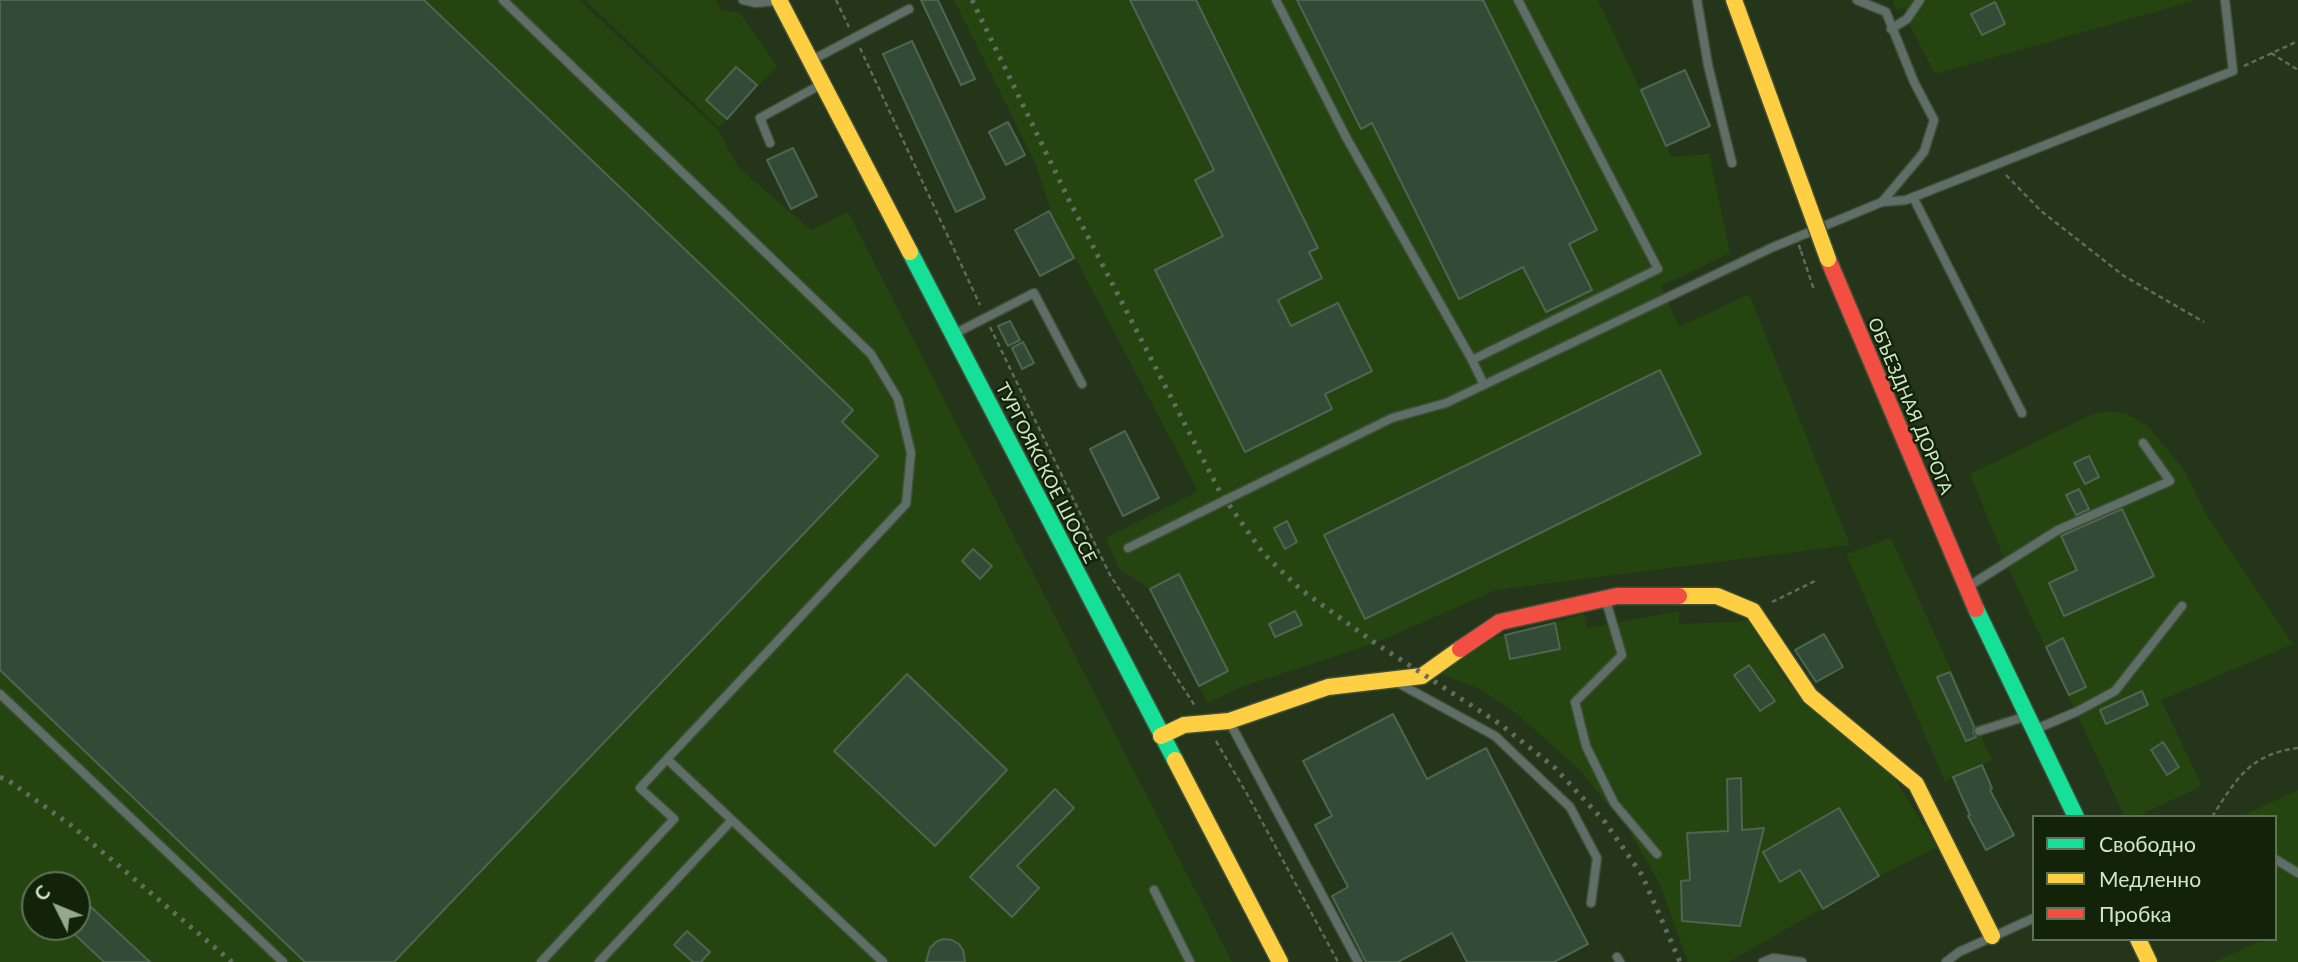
<!DOCTYPE html>
<meta charset="utf-8">
<style>
body{margin:0}
#map{position:relative;width:2298px;height:962px;overflow:hidden;background:#24351a;font-family:Lato,sans-serif}
canvas{display:block}
.legend{position:absolute;left:2032px;top:815px;width:245px;height:126px;box-sizing:border-box;background:#122309;border:2px solid #5e7255;margin:0;padding:9px 12px;list-style:none;font-size:21px;color:#d1e8c6}
.legend li{display:flex;align-items:center;gap:14px;height:35px}
.legend b{width:35px;border:2px solid #5e7255}
.north{position:absolute;left:21px;top:871px;width:70px;height:70px;box-sizing:border-box;background:#122309;border:2px solid #5e7255;border-radius:50%;rotate:313deg;font-size:19px;font-weight:700;line-height:28px;text-align:center;color:#d1e8c6}
.north::after{content:'';display:block;margin:auto;width:24px;height:32px;background:#94a98a;clip-path:polygon(50% 0,100% 100%,50% 72%,0 100%)}
</style>
<div id="map">
<canvas width="2298" height="962"></canvas>
<ul class="legend">
<li><b style="height:9px;background:#16e098"></b>Свободно</li>
<li><b style="height:9px;background:#ffcf43"></b>Медленно</li>
<li><b style="height:9px;background:#f24e42"></b>Пробка</li>
</ul>
<div class="north">С</div>
</div>
<script>
const context = document.querySelector('canvas').getContext('2d');
context.lineJoin = 'round';
function paint(path, color) {
  context.fillStyle = color;
  context.fill(path, 'evenodd');
}
function trace(path, color, width, dash) {
  context.strokeStyle = color;
  context.lineWidth = width;
  context.lineCap = dash ? 'butt' : 'round';
  context.setLineDash(dash || []);
  context.stroke(path);
}
function label(font, color, halo, rows, align = 'center') {
  context.font = font + ' Lato,sans-serif';
  context.lineWidth = 5;
  context.setLineDash([]);
  context.textBaseline = 'middle';
  context.strokeStyle = halo;
  context.fillStyle = color;
  for (const [text, x, y, turn = 0] of rows) {
    context.save();
    context.translate(x, y);
    context.rotate((+turn || 0) * Math.PI / 180);
    context.textAlign = isNaN(turn) ? turn : align;
    if (halo) context.strokeText(text, 0, 0);
    context.fillText(text, 0, 0);
    context.restore();
  }
}
paint(new Path2D(`
 M0 0H579L719 131 738 167 811 230 848 212 1232 962H0ZM35 885H77V927H35Z
 M585 0H715L721 10 740 13 777 66 719 127Z
 M954 0H1598L1672 157 1709 154 1730 253 1661 286 1679 327 1749 294 1850 545 1496 590 1375 643 1241 687 1208 703 1150 589 1119 569 1106 538 1198 491 1052 214 1035 162Z
 M1892 0H2197L1935 74 1907 19 1905 8 1896 9Z
 M2107 411 2125 413 2147 425 2184 470 2205 512 2293 644 2161 700 2202 786 2136 817H2125L2006 563 1970 474 2091 415Z
 M1891 538 1992 760 1945 781 1846 554Z
 M1679 611V624L1748 621 1787 682 1818 713 1890 771 1937 847 1879 876 1729 962H1688L1659 882 1628 829 1579 769 1516 713 1480 689 1442 674 1479 642 1584 614 1588 628Z
 M2298 790V962H2214L2265 939H2275V817H2239Z`), '#244510');
const building = new Path2D(`
 M0 0H424L853 410 842 422 878 456 394 962H305L0 670Z
 M921 0H938L975 79 961 85Z
 M1130 0H1196L1318 248 1309 252 1322 278 1278 300 1291 326 1338 303 1372 371 1325 394 1332 409 1245 452 1155 270 1223 236 1195 180 1214 170Z
 M1297 0H1483L1597 230 1569 244 1592 290 1546 312 1523 267 1459 299 1372 123 1361 129Z
 M1995 2 2005 24 1982 35 1971 14Z
 M912 41 985 198 956 212 883 54Z
 M736 67 757 85 727 119 706 100Z
 M1685 70 1710 126 1666 146 1641 90Z
 M1008 122 1025 155 1006 165 989 132Z
 M793 148 817 196 791 209 767 160Z
 M1049 211 1074 258 1040 276 1015 230Z
 M1010 321 1020 340 1008 346 998 326Z
 M1023 342 1034 363 1022 369 1012 348Z
 M1660 370 1701 454 1365 619 1324 535Z
 M1125 431 1159 498 1123 516 1090 449Z
 M2089 456 2099 477 2085 484 2074 463Z
 M2079 489 2089 509 2076 515 2066 495Z
 M2122 509 2154 576 2064 616 2049 583 2077 570 2061 536Z
 M1287 521 1297 542 1285 549 1274 528Z
 M973 549 992 566 980 579 962 561Z
 M1179 574 1228 671 1199 686 1150 589Z
 M1295 611 1302 625 1275 637 1269 624Z
 M1555 623 1560 649 1510 659 1505 635Z
 M1824 634 1843 667 1816 682 1795 650Z
 M2063 638 2086 687 2069 695 2046 647Z
 M1749 665 1775 701 1760 711 1734 675Z
 M1950 672 1974 727 1973 732 1976 737 1966 741 1937 677Z
 M907 674 1007 770 935 846 834 751Z
 M2142 691 2148 705 2106 724 2100 710Z
 M1393 714 1427 779 1486 748 1588 944 1554 962H1467L1452 933 1398 962H1366L1332 896 1348 887 1315 825 1332 816 1303 761Z
 M2163 742 2179 767 2167 775 2151 750Z
 M1982 765 1992 788 1990 790 2014 835 1986 850 1968 816 1970 815 1953 777Z
 M1741 778 1742 830 1764 828 1740 926 1682 921 1681 881 1690 880 1687 833 1728 831 1727 779Z
 M1055 789 1074 808 1017 866 1039 888 1012 917 970 877Z
 M1839 808 1879 876 1823 909 1800 870 1780 882 1763 852Z
 M91 907 150 962H104L70 930 77 927V922Z
 M687 931 710 952 701 962H693L674 945Z
 M943 939 952 940 959 944 963 950 965 962H926L930 948 936 942Z`);
paint(building, '#334a36');
trace(building, '#4e6550', 2);
const lane = new Path2D(`
 M503 0 871 354 898 399 911 453 906 504 667 759 883 962
 M743 0 756 3 775 1
 M1276 0 1346 137 1472 360 1484 385
 M1697 0 1708 65 1732 163
 M1891 29 1907 19 1920 0
 M814 59 909 9
 M770 143 760 118 820 85
 M1913 197 2022 413
 M1882 202 1906 200 2233 71 2225 0
 M956 333 1034 293 1082 384
 M1472 360 1658 269 1518 0
 M1128 548 1392 418 1446 403 1771 248 1882 202 1924 152 1934 120 1914 82 1886 12 1857 0
 M1969 586 2058 530 2170 481 2143 443
 M1606 601 1622 655 1575 702 1586 746 1614 803 1657 854
 M1400 684 1495 736 1570 807 1597 858 1591 903
 M0 694 283 962
 M1229 721 1358 962
 M2036 729 2076 712 2115 691 2182 606
 M1979 731 2024 717
 M2275 859 2298 873
 M1154 890 1190 962
 M1617 957 1620 962
 M541 962 674 819 640 788 667 759
 M599 962 732 820
 M1763 962 1773 958 1802 962
 M1946 962 1959 952 2034 918`);
const fast = new Path2D(`
 M910 252 1175 760
 M1976 609 2076 817`);
const slow = new Path2D(`
 M779 0 910 252
 M1734 0 1803 190
 M1679 596H1717L1753 611 1810 696 1916 784 1992 936
 M1161 736 1184 725 1229 721 1328 687 1422 676 1460 649
 M1175 760 1280 962
 M2138 939 2149 962`);
const jam = new Path2D(`
 M1828 259 1976 609
 M1460 649 1500 622 1617 596H1679`);
trace(lane, '#414f38', 11);
trace(fast, '#414f38', 19);
trace(slow, '#414f38', 19);
trace(jam, '#414f38', 19);
trace(new Path2D(`
 M836 0 849 27
 M860 48 980 305
 M2271 53 2298 70
 M2244 66 2298 41
 M2006 175 2041 211 2124 276 2204 322
 M1801 251 1814 290
 M990 327 1110 575 1195 706
 M1772 602 1815 581
 M1216 741 1247 794 1338 962
 M2212 817C2236 779 2250 754 2298 748`), '#5d6b60', 2.5, [5, 3.5]);
trace(lane, '#5f6e66', 8);
trace(fast, '#16e098', 16);
trace(slow, '#ffcf43', 16);
trace(jam, '#f24e42', 16);
trace(new Path2D(`
 M972 0 1069 200 1220 492 1263 553 1300 589 1375 643 1500 724 1554 767 1605 822 1642 875 1680 962
 M0 777 9 781 72 826 232 962`), '#606e60', 5, [3.5, 7]);
const slowBridge = new Path2D(`
 M1803 190 1828 259`);
trace(slowBridge, '#414f38', 19, []);
trace(new Path2D(`
 M1796 237 1801 251`), '#5d6b60', 2.5, [5, 3.5]);
trace(slowBridge, '#ffcf43', 16);
label('18px', '#d1e8c6', '#122309', [
 ["ОБЪЕЗДНАЯ ДОРОГА",1910,406,67],
 ["ТУРГОЯКСКОЕ ШОССЕ",1046,473,63]
]);
</script>
